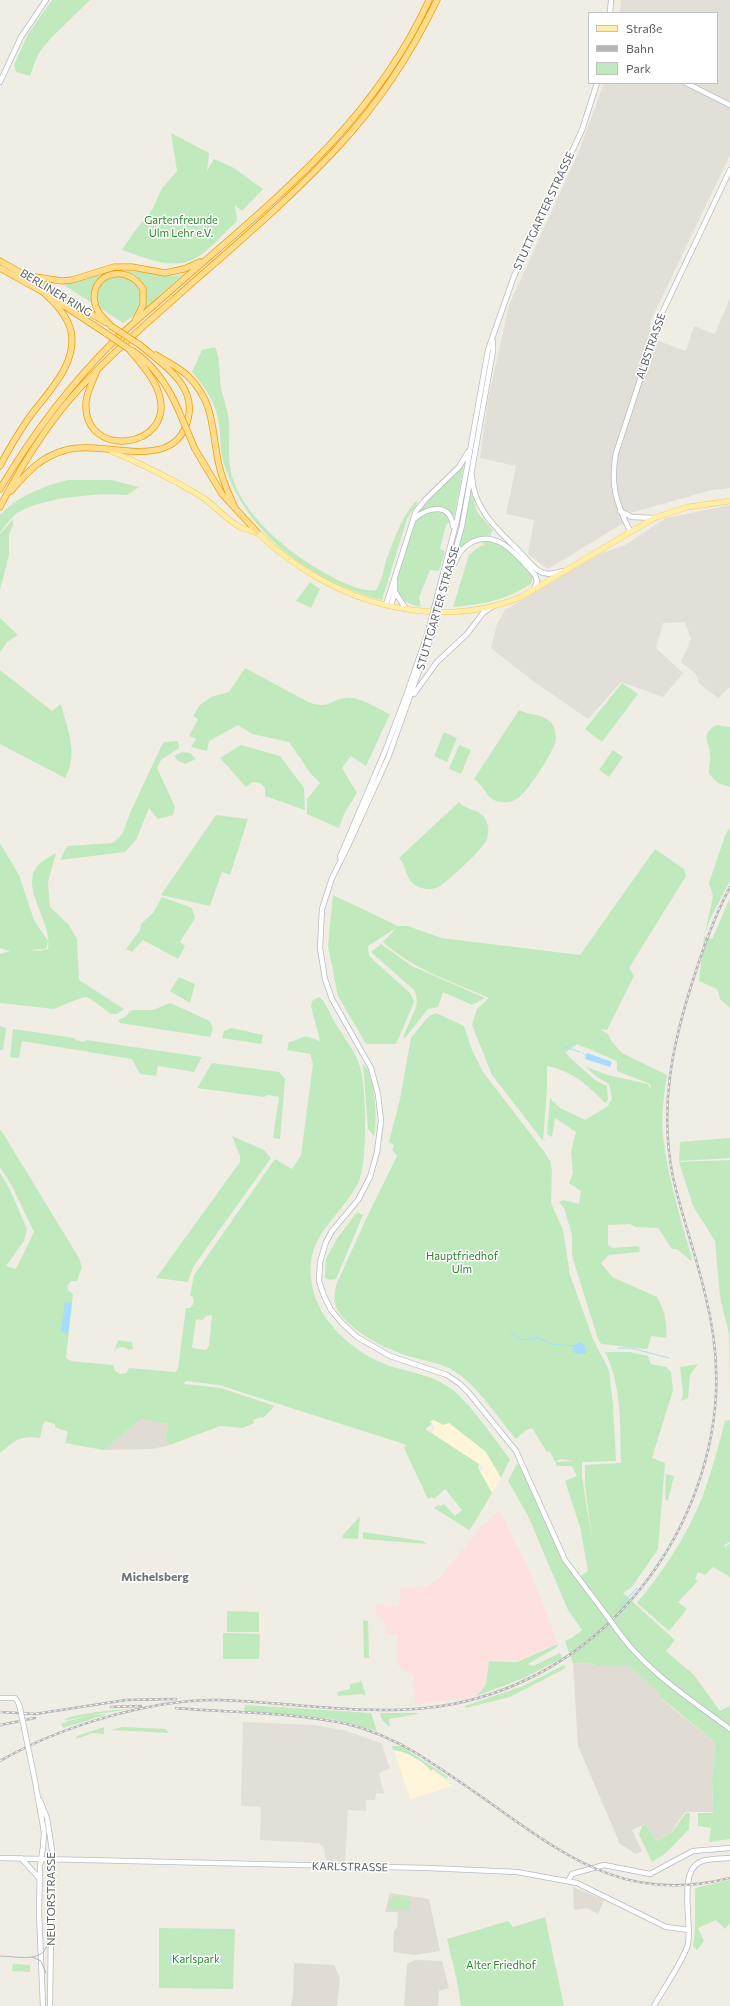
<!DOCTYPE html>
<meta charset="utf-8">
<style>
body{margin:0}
#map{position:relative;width:730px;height:2006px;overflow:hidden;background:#f0ede4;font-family:Commissioner,sans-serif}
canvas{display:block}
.legend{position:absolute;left:588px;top:12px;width:130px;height:72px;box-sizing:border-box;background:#fff;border:1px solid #bec0c2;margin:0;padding:5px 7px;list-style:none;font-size:12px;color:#5c6166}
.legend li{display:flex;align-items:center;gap:8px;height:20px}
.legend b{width:20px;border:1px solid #bec0c2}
</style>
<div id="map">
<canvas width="730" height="2006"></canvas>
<ul class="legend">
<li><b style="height:5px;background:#fea"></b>Straße</li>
<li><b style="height:5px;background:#b5b6b7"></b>Bahn</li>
<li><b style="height:11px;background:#c0eabe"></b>Park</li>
</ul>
</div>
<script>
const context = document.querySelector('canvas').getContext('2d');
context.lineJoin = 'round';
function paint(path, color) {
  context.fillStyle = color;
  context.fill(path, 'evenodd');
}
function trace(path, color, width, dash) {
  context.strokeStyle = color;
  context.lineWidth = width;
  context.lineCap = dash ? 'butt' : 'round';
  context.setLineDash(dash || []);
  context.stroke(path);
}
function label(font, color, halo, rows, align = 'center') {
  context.font = font + ' Commissioner,sans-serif';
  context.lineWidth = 3;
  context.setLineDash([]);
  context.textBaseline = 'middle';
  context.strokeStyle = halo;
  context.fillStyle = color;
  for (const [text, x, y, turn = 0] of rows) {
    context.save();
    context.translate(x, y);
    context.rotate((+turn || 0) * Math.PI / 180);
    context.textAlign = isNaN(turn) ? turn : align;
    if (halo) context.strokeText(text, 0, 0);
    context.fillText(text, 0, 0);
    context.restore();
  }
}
paint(new Path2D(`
 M434 1420 449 1423 486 1452 501 1478 492 1493 480 1471 483 1470V1467L432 1433 435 1427 430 1421Z
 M401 1749 422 1762 453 1786 410 1799 394 1751Z`), '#fff5da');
paint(new Path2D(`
 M621 0H730V155L651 320 649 346 653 339 686 351 694 326 715 334 730 298V488L712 490 634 512 621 511 625 522 548 569 528 554 534 520 506 514 516 466 480 458 488 400 509 305 579 151 604 83H717V13H620Z
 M730 505V687L718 698 699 683 696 674 681 662 691 639 685 622 663 623 656 648 683 673 663 697 621 682 588 719 533 681 491 648 497 624 505 610 600 554 625 545 666 518Z
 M243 1722 315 1725 347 1731 381 1743 390 1768 379 1773 384 1794 376 1793 375 1800H366V1811L348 1810 345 1862 326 1860 324 1848 319 1843 260 1840 261 1807 241 1806Z`), '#e1dfd8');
paint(new Path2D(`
 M141 1419 168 1424 165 1438 170 1445 152 1449 104 1450Z
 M573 1663 592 1664 598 1666H626L632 1669 660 1693V1697L672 1708 715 1742 712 1779 713 1812H685L671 1832 657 1841 645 1824 632 1830 642 1851 636 1854 620 1844 578 1746Z
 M573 1887 604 1900 598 1914 587 1908 574 1910Z
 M390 1893 429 1899 440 1951 415 1955 393 1952 394 1931 397 1927 398 1912H385Z
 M415 1960 442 1961 449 1988 439 1991 438 2006H404L407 1964Z
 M294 1963 334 1965 340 1978 337 2006H291L293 1995Z`), '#e0dcd3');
paint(new Path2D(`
 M500 1510 530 1572 558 1643 517 1661 488 1660 486 1684 477 1696 415 1705 414 1676 405 1672 397 1664 398 1635 386 1633 383 1618 375 1615 377 1603 399 1607 401 1588 424 1587 436 1582 482 1526Z`), '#fee0df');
paint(new Path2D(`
 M52 0H90L51 38 38 54 30 76 16 72 14 65 28 34Z
 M171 133 209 153 207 171 214 159 234 168 263 189 242 211 235 205 237 221C226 231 209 251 196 258 173 271 146 258 122 250L134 232 152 210 162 188 177 171Z
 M110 270 132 271 173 276 184 274 146 308 123 323 64 285Z
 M215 347C221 359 219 376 221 389 224 400 228 411 229 422 230 440 227 459 232 476 242 513 287 552 320 570 333 578 361 593 376 590 383 580 383 568 387 558 394 539 402 517 415 502H418L407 519 382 600C311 582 243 532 223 460 220 452 221 442 220 433 218 406 209 393 192 372L202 350Z
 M464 464 454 517 446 525 440 549 445 551 439 571 430 570 419 597 421 607C412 605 405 603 399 596 390 584 416 516 425 503 436 489 453 481 464 464Z
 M68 480H111L139 487 127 495C100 492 37 498 16 514 10 519 4 527 0 533V515C20 495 41 487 68 480Z
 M471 489 477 512 493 530 490 536 506 548 533 577 531 584C503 601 485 604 453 607L469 555 480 546 485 545 481 542 459 548Z
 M13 519V525L9 534V555L0 590V534Z
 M310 582 320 589 311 608 296 601Z
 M0 618 18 635 7 642 0 653Z
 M245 668 308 702C330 710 328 700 346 698 359 696 378 709 390 714L366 766 351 756 342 768 357 793 344 814 339 828 307 814V799L320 783 311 774 289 742 252 734 238 725 209 741 207 751 191 747 196 739 189 736 198 719 193 716 200 705 211 697 229 692Z
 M0 670 52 711 61 704C67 729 79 753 65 778L0 744Z
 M622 683 638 694 602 742 585 729Z
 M519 710C530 716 544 713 552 724 555 728 556 734 556 739 555 750 528 791 518 798 513 802 507 803 501 802 485 800 485 785 474 779Z
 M716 725 730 727V787L718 783 709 774C708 767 711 762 710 755 710 741 699 736 716 725Z
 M444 732 457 738 447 762 434 756Z
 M178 741 179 748 161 760 157 768 175 807 173 815 158 819 149 808 136 840 125 852 60 860 67 846 113 843 123 833 130 813 161 747 164 742Z
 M241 745 280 756 304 788 305 810 265 796V788L260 783 253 782 246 787 220 758Z
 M459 745 471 750 461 774 449 769Z
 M613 750 623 757 609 777 599 770Z
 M182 752 190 753 196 759 185 764 178 761 174 756Z
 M459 802C466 811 480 808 486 820 489 826 489 835 486 841 483 849 447 882 440 886 433 890 426 890 419 887 404 881 408 867 399 858Z
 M216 815 248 819 230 875 222 872 210 906 161 895Z
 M730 828V881L711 917 704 936 712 939 730 898V1008L720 999 717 989 699 981 704 937 713 896 709 883 726 833Z
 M0 843 19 875 34 920 48 941 46 949 30 950 40 951 48 949C53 923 21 890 36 868 40 862 49 857 56 853L48 882 50 907 69 925 77 939 79 980 124 1009 117 1014H111L92 1000 86 997 78 999 54 1009 0 1003V954L10 951 0 948Z
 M655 849 684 869 686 876 629 968 634 976 607 1030 600 1029 608 1034 612 1042 622 1053 667 1075C664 1094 661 1116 663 1136 668 1178 680 1218 692 1258L691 1261 677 1249H672L658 1228 635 1227 630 1224 608 1225V1245L613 1248 637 1246 640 1248 639 1252 609 1255 601 1263 612 1277 657 1297C664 1308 668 1325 666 1338L651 1336 648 1348 645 1349 601 1344 598 1339 572 1256V1235L564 1208 559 1202 563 1200 579 1204 581 1191 569 1183 573 1173 571 1152 576 1132 555 1118 552 1137 547 1134 550 1098 560 1108 585 1120 608 1106 612 1099 609 1084 597 1077 586 1067 608 1075 648 1084 651 1090 650 1084 617 1071V1061L577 1044 565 1053 595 1080 607 1086 608 1100 605 1103C587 1084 572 1071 547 1066V1089L543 1141 492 1075 472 1025 477 1009 489 998C453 982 412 969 383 942L396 928 368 946 369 956 410 993 414 1001 412 1007 396 1044H366L338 996 328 946 333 895 398 926H408L441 938 580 955Z
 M162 897 192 908 195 918 180 942 185 946 178 959 143 940 132 952 126 949 140 930 141 924 153 913Z
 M381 944 412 966 485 998 472 1005 443 992 438 1007 428 1009 405 1038 403 1037 416 1007 417 1001 415 991 371 952Z
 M179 977 195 984 190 1003 170 991Z
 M319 997C326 1001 329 1013 333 1019 341 1034 352 1046 358 1061 367 1081 368 1161 359 1181 343 1216 306 1233 311 1278 315 1320 353 1353 390 1366 409 1372 431 1375 447 1386 470 1401 493 1438 510 1459L501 1478 486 1452 449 1423 443 1425 434 1420 430 1421 432 1424 425 1429 479 1464 478 1468 492 1493 473 1525 469 1530 434 1508 438 1505 440 1506 444 1504 455 1516 462 1510 445 1489 434 1499 432 1497 428 1499 404 1448 406 1446 404 1444 219 1385 186 1381 184 1384 221 1388 275 1406 263 1418 261 1417 253 1420 254 1423 243 1428 220 1426 170 1445 165 1438 168 1424 141 1419 104 1450 65 1443 68 1432 55 1427V1424L45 1421 42 1427 40 1438C20 1435 15 1440 0 1453V1173L9 1188 27 1229 24 1241 6 1266 16 1269 34 1232 12 1186 0 1167V1131L1 1130 79 1258 82 1267 77 1281H71L67 1287 69 1291 73 1294 66 1358 71 1361 113 1365 115 1371 120 1374 126 1373 129 1368 176 1372 178 1368 186 1308H190L194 1303 193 1298 190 1295 194 1275 275 1159 292 1169 301 1155 313 1064 310 1054 287 1050 289 1042C308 1037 299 1033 320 1041L311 1006 312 1001ZM212 1315 209 1346 206 1350 193 1348 192 1347 196 1319 202 1320 206 1316Z
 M170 1003 210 1021 213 1029 210 1037 120 1023 118 1020 125 1017 132 1010H153Z
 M436 1013 464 1026 472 1050 483 1072 543 1150 550 1161 552 1170 551 1203 563 1230 570 1275 593 1339 609 1370 613 1405 616 1461 582 1462V1477L592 1539 585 1485V1465L621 1463C620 1427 622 1385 605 1352H630L648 1356 651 1364 666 1367 671 1372 673 1390 652 1458 665 1463 658 1549 632 1587 623 1593 675 1640 666 1651 694 1675 720 1711 729 1706 730 1708V1839L709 1842 711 1828 698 1826V1813H713L712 1779 715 1742 660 1697V1693L632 1669 626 1666H598L592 1664 573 1663 565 1641 572 1638 582 1630 568 1610 528 1516 508 1481 517 1463C538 1491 546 1525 561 1556 564 1564 573 1571 578 1578L588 1571 580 1527 565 1481 577 1476 572 1466H556V1462L574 1461 561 1459 555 1462 550 1451 547 1452 532 1428 526 1430 516 1439C499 1419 476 1384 454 1371 443 1363 416 1359 402 1354 380 1346 347 1329 336 1307 333 1299 335 1290 337 1283L367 1217 397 1156 392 1150 394 1145 389 1142 400 1099 411 1038 428 1017Z
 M0 1026 6 1028 3 1050H0Z
 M232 1028 263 1035 261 1044 222 1038 224 1031Z
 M13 1029 75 1038V1040L85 1042 86 1040 202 1057 194 1072 158 1066 156 1076 140 1074 132 1059 22 1041 19 1058 10 1057Z
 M212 1063 279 1072 285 1079 280 1139 273 1138 279 1097 268 1095 264 1097 197 1088Z
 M363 1064C375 1071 378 1122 374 1136L368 1129Z
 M232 1136 264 1150 271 1158 193 1267 188 1282 156 1278 240 1162V1156Z
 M730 1138V1158L679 1161 680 1142Z
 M730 1160V1394L729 1334 720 1297 715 1241 693 1206 679 1162Z
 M357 1212 363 1215 336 1279 330 1280 325 1278 326 1259 336 1240Z
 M118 1340 132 1342 133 1349 130 1350 123 1347 117 1348 114 1353Z
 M698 1364 690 1375 688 1398 681 1401 683 1394 680 1367Z
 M730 1420V1542L724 1545 727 1550 726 1546 730 1544V1577L713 1567 705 1575 698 1572 695 1579 698 1581 678 1602 687 1609 669 1631 637 1603C657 1578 677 1551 691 1522 707 1491 716 1455 725 1421Z
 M666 1474 674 1476 668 1501 665 1499Z
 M360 1516 358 1539 342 1538 343 1535Z
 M363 1532 423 1541 427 1544 363 1539Z
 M227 1611 259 1612V1632H227Z
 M363 1620 368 1621 369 1658H364Z
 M223 1633 260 1634 259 1659H223Z
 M558 1644 557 1647 528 1664 533 1666 560 1653 562 1658 526 1677 477 1696 486 1684 489 1661 517 1662Z
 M564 1665 566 1668 510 1697 465 1708V1706L523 1686Z
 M361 1680 366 1696 362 1694 338 1696 337 1692 350 1689V1684L360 1682Z
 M245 1705 371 1713 377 1731 332 1719 244 1711Z
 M132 1709 91 1715 108 1714 63 1728 61 1724 68 1721 91 1715 67 1720 64 1719C87 1712 109 1710 132 1709Z
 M380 1713H418V1714L389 1719 390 1726H388L382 1720Z
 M104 1727V1734L93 1733 76 1739 77 1736Z
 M123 1727 165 1729 169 1733 110 1730Z
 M392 1746H401L448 1777 447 1779 433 1769 431 1771C422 1760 407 1752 393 1750Z
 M686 1813H690L689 1829 666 1853 652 1862 639 1835 642 1826 645 1824 657 1841 672 1832Z
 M730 1880V1923L725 1929 716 1920 698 1928 704 1941 697 1950 693 1946 695 1931V1888Z
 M393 1896 410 1897 409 1910 389 1909V1899H393Z
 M545 1917 564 2006H461L457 1981 447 1939 508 1921 513 1927Z
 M159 1928 235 1929 233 1989 159 1988Z
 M13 1964 30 1965V1972L12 1971Z`), '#c0eabe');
paint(new Path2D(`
 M587 1053 612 1062 610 1067 585 1059Z
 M65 1302 72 1303 68 1333 61 1332Z
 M580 1342 585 1346 586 1354 574 1353 573 1346Z
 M170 1956H184V1959H191V1957H222V1962L201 1960 200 1961H170Z`), '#a5dcff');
trace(new Path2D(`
 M562 1046 580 1052
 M583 1053 587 1057
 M510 1333 522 1340 538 1338 552 1344 573 1346
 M618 1348H631L669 1358
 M614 1612 637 1588`), '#a5dcff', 1);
const secondary = new Path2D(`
 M610 13 611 0
 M0 82 21 37 46 0
 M686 83 730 105
 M472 476C473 509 498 530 520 552 526 558 532 567 539 571 547 576 555 573 563 571
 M620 511 632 517 654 518
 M414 519C427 508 450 501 453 526
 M630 531C616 503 610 484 616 453L662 313 730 170
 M455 563C458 553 463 547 472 542 499 529 519 558 535 575L537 581 534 589
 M395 592 406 609
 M443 596 462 526 493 351V341
 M437 597 457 520 468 462 488 350 514 276 582 130 597 83
 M386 605 416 511 426 499 459 467 468 452
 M391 606 395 592V581
 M433 632 388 758 347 848 332 878 322 909 320 948 325 979 332 999 371 1068 378 1094 381 1121 377 1152 370 1177 358 1200 332 1231 326 1242 320 1262 319 1281 324 1296 331 1310 342 1323 357 1337 390 1356 447 1375 460 1384 469 1393 516 1451 565 1560 610 1620
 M414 694 437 662 467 634 483 613 492 607
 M340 857 385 751 407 693 428 632
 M617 1630C646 1671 690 1699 730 1729
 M0 1698H15L18 1702 20 1708
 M35 1781 44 1832 43 1847 40 1866 39 1912 43 2006
 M40 1800 47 1818 52 1850 50 2006
 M0 1858 428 1868 517 1872 577 1883 666 1927 689 1930
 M21 1858 39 1878
 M568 1881 572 1874 604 1865 650 1874 693 1851 730 1848
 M654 2006C662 1991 685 1958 688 1944 692 1923 678 1872 700 1862 708 1858 721 1859 730 1858`);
const primary = new Path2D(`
 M111 451C144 465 175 480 205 499 217 508 227 520 240 527 246 530 252 530 257 533 263 536 268 543 273 547 284 555 294 563 305 570 369 611 450 626 521 597L654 518 688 507 730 501`);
const highway = new Path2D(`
 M0 261 105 322
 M0 268 43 292 107 334
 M29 276 62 281 72 280 114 267H132L165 273 184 269 200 262
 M111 326C106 320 98 314 96 307 85 276 125 260 143 289V305L135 321
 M133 351C155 366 168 386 178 409
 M156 355C167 362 179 367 189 377 216 405 211 431 219 465 222 480 229 494 235 508
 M96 373C92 382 87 392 86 402 82 461 176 449 159 394 154 377 140 363 129 349
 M195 449 222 494 257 532
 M0 466C8 450 18 434 28 419 46 394 78 365 71 331 67 315 55 303 43 292
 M0 489C32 435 68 387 112 343 127 328 143 315 159 301 262 209 370 130 429 0
 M11 491C27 472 42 456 66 450 103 439 175 475 188 419 197 385 162 364 140 345
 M0 507C20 468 42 432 70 399 101 363 137 332 173 300 228 251 286 203 337 148 378 104 411 54 437 0`);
trace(secondary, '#b7bcc2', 6);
trace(primary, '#ffc64e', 6);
trace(highway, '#f49d00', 7);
trace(secondary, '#fff', 4.5);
trace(primary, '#fea', 5);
trace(highway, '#ffdd8c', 5.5);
trace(new Path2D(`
 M0 1956C14 1956 46 1964 47 1943
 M32 1957 41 1961 46 1973`), '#b5b6b7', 1);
const rail = new Path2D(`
 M111 1707 141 1706
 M176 1708C233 1713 292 1712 347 1724 372 1730 396 1741 418 1754 446 1772 475 1792 503 1812 577 1865 635 1902 730 1878
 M0 1712 35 1714 126 1700 176 1699
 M0 1725 35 1718
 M0 1761C59 1727 150 1699 219 1700 287 1702 357 1715 426 1708 571 1693 684 1577 711 1436 720 1389 717 1340 705 1294 696 1255 682 1217 673 1177 659 1109 672 1045 693 980 703 948 714 917 730 887`);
trace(rail, '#b5b6b7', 2.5);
trace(rail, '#fff', 1, [3]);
const secondaryBridge = new Path2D(`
 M428 632 437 597
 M433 632 443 596
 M610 1620 617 1630
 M20 1708 35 1781`);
const highwayBridge = new Path2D(`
 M111 326 140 345
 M107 334 129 349
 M178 409 195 449`);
trace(secondaryBridge, '#b7bcc2', 6, []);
trace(highwayBridge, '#f49d00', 7, []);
trace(secondaryBridge, '#fff', 4.5);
trace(highwayBridge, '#ffdd8c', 5.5);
label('11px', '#5c6166', '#fff', [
 ["STUTTGARTER STRASSE",544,211,-65],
 ["BERLINER RING",56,293,31],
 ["ALBSTRASSE",651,346,-71],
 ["STUTTGARTER STRASSE",438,608,-74],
 ["KARLSTRASSE",350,1867,1],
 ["NEUTORSTRASSE",51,1899,-90]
]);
label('11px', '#2b862c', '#fff', [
 ["Gartenfreunde",181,220],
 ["Ulm Lehr e.V.",181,233],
 ["Hauptfriedhof",462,1256],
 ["Ulm",462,1269],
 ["Karlspark",196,1959],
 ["Alter Friedhof",501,1965]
]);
label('bold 12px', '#6d7378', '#fff', [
 ["Michelsberg",155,1577]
]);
</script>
